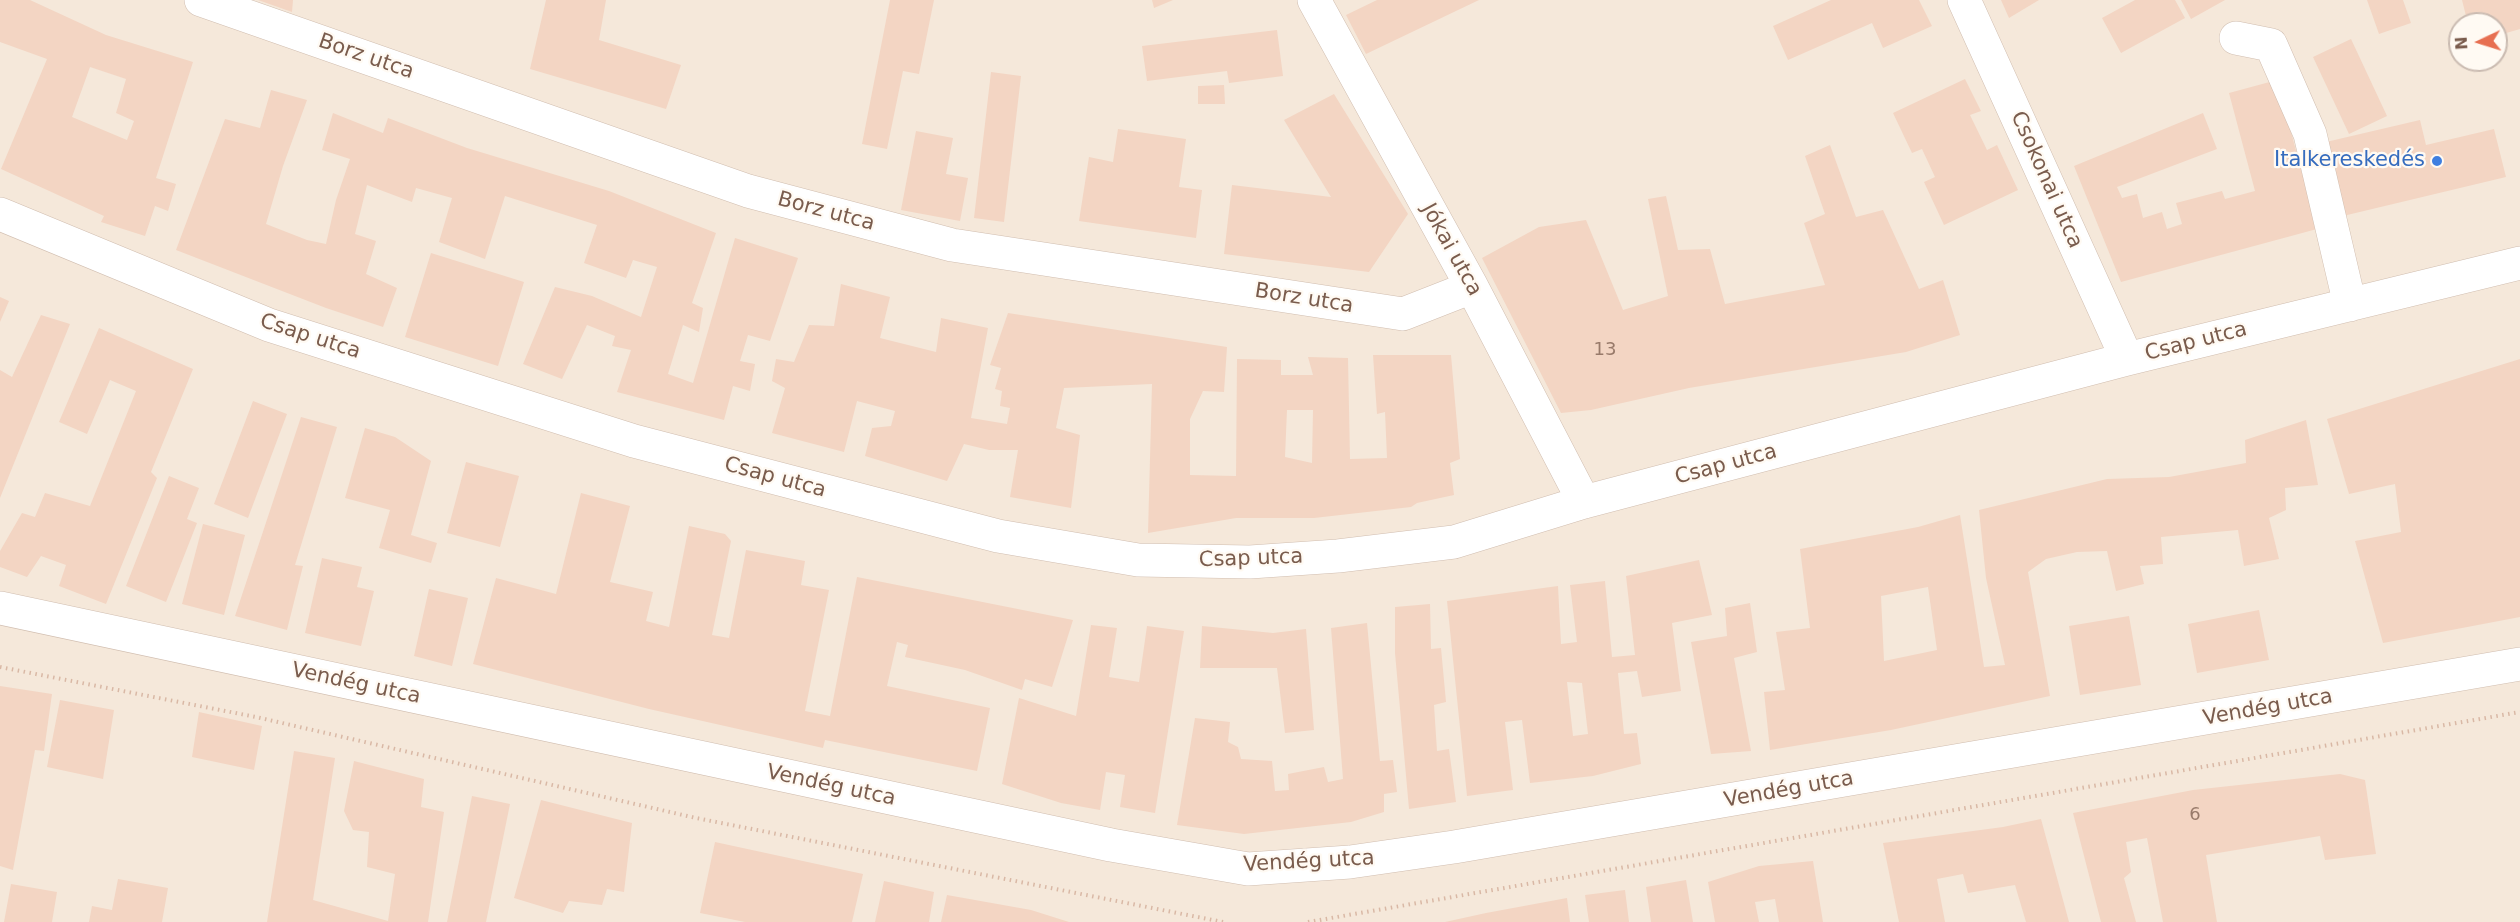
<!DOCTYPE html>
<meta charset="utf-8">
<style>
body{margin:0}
#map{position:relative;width:2520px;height:922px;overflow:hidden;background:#fdf6ec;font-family:"DejaVu Sans",sans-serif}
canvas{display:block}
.north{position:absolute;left:2448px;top:12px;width:60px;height:60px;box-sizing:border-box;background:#fffaf3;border:2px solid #cabbb1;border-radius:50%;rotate:266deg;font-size:16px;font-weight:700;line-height:24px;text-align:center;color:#7a5c4d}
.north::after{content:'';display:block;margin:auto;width:21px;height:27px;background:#e76f51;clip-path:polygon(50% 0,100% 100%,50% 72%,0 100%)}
</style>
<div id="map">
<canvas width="2520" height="922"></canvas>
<div class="north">N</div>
</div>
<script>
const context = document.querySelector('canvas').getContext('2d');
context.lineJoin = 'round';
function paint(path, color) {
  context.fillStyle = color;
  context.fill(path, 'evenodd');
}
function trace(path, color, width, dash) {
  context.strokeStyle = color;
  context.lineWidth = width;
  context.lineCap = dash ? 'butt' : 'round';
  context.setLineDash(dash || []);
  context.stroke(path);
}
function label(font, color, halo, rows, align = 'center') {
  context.font = font + ' "DejaVu Sans",sans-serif';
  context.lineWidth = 4.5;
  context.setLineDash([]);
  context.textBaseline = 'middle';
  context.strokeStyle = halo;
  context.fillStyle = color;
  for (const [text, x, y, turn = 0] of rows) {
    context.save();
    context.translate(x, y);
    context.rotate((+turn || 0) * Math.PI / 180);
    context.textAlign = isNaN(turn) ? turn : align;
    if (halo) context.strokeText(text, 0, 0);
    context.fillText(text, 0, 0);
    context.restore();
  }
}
paint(new Path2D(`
 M0 0H2520V922H0ZM2460 24H2496V60H2460Z`), '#f5e8da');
paint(new Path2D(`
 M0 0H30L106 35 193 62 156 178 176 184 168 211 155 206 145 236 101 222 104 216 1 169 47 59 0 42ZM90 67 126 79 116 113 134 121 127 140 72 117Z
 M258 0H293L292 12Z
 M546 0H606L599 40 681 65 666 109 530 69Z
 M890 0H934L919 74 903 71 887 149 862 144Z
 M1152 0H1173L1154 8Z
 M1377 0H1479L1366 54 1346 15Z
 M1831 0H1919L1932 26 1883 48 1872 23 1788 60 1773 26Z
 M2001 0H2039L2009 18Z
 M2135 0H2175L2185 18 2121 53 2102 18Z
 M2181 0H2225L2191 19Z
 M2367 0H2403L2411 23 2379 34Z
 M2462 0H2520V29L2496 36V24H2468Z
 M1277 30 1283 76 1229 83 1227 71 1147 81 1142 46Z
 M2351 39 2387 116 2349 134 2313 57Z
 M991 72 1021 76 1004 222 974 218Z
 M1965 79 1981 111 1970 115 1987 150 1997 145 2018 190 1944 225 1924 182 1935 177 1922 149 1912 153 1893 113Z
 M2277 80 2317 229 2121 282 2074 166 2203 113 2217 149 2117 187 2122 198 2137 194 2143 218 2162 212 2167 229 2182 224 2176 203 2222 191 2225 199 2255 191 2229 93Z
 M1224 85 1225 104H1198V86Z
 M271 90 307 100 283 166 266 224 307 240 326 244 336 200 350 159 322 150 333 113 383 133 388 118 467 148 609 191 716 233 692 303 703 308 699 332 683 325 668 374 693 383 735 238 798 258 770 341 748 335 740 361 755 364 750 391 733 386 724 420 617 392 631 350 612 346 615 336 587 325 562 379 523 364 555 287 592 296 641 317 657 267 633 260 626 278 584 263 597 225 505 196 485 259 439 242 452 198 416 188 412 202 367 185 355 234 376 241 366 274 397 288 383 327 326 308 176 250 225 119 260 128Z
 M1334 94 1408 214 1369 272 1224 254 1232 185 1331 197 1284 120Z
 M2420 120 2426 145 2494 129 2506 177 2343 216 2326 142Z
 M1118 129 1186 139 1179 187 1202 190 1196 238 1079 221 1089 157 1113 162Z
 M916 131 953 138 946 174 968 178 960 221 901 210Z
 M1830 145 1856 217 1883 210 1919 289 1943 280 1960 335 1906 352 1689 388 1591 410 1561 413 1482 258 1539 227 1586 220 1623 310 1668 296 1648 199 1666 196 1678 250 1710 249 1725 304 1825 285 1804 223 1825 214 1805 156Z
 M431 253 524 282 498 366 405 337Z
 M841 284 890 297 880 338 936 352 941 318 988 328 971 418 1007 424 1010 408 1000 406 1002 391 995 389 1001 368 990 365 1008 313 1227 347 1224 392 1203 391 1190 419V475L1236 476 1237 359 1281 360V375H1313L1308 357 1348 358 1350 459 1387 458 1385 412 1377 414 1373 355H1451L1460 459 1450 463 1454 495 1417 503 1411 507 1314 518H1236L1148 533 1152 384 1064 388 1056 428 1080 435 1071 508 1010 497 1018 450H989L964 444 947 481 865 456 872 428 891 426 895 411 857 401 844 452 772 433 785 388 772 381 776 359 794 362 809 325 834 326ZM1287 410H1313L1312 463 1285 457Z
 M0 297 9 301 0 322Z
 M41 315 70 324 0 498V370L12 377Z
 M99 328 193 369 151 472 157 478 106 604 59 586 66 565 41 556 27 577 0 567V551L22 513 35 517 45 493 90 506 136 391 110 380 87 434 59 422Z
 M2520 359V617L2383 643 2355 541 2401 532 2395 484 2349 494 2327 419Z
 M253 401 287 414 248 518 214 504Z
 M301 417 337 427 295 565 303 566 287 630 235 616Z
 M2306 420 2318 485 2285 488 2286 510 2269 518 2279 559 2244 566 2238 530 2161 537 2163 564 2140 566 2144 584 2116 591 2107 551 2077 552 2046 559 2028 572 2050 696 1891 730 1770 750 1764 692 1785 690 1776 632 1810 628 1800 549 1918 527 1960 515 1984 667 2005 665 1986 578 1979 510 2107 479 2169 477 2246 463 2245 440ZM1928 587 1937 650 1884 661 1881 596Z
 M365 428 395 437 431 461 411 535 437 543 431 563 379 548 390 510 345 498Z
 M466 462 519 476 500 547 447 533Z
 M169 476 199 488 187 519 197 523 166 602 126 586Z
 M581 493 630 506 610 582 653 592 646 621 669 627 689 526 725 534 731 541 712 635 729 638 746 550 805 561 801 585 829 590 805 711 830 716 857 577 1073 620 1052 687 1025 679 1022 690 965 670 905 657 908 645 897 642 887 686 990 708 977 771 825 740 823 748 649 709 473 664 496 578 556 594Z
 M203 524 245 535 224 615 182 604Z
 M322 558 362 567 357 587 374 591 361 646 305 633Z
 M1699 560 1712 615 1672 623 1681 691 1642 697 1637 671 1618 673 1624 734 1637 733 1641 764 1593 776 1530 783 1522 720 1505 722 1513 790 1467 796 1447 601 1558 586 1561 644 1577 642 1570 585 1605 581 1612 657 1635 655 1626 576ZM1567 682 1582 683 1588 734 1573 736Z
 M429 589 468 598 452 666 414 656Z
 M1750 603 1757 652 1734 658 1751 751 1711 754 1691 642 1727 636 1725 608Z
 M1430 604 1431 649 1441 648 1446 702 1434 705 1437 751 1449 749 1456 802 1409 809 1395 653V607Z
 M2259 610 2269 660 2197 673 2188 624Z
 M2129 616 2141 685 2080 695 2069 626Z
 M1367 623 1380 761 1393 760 1397 792 1384 794V812L1351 822 1244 834 1177 825 1195 718 1230 722 1228 742 1238 747 1241 759 1272 761 1275 791 1289 790 1288 774 1324 767 1328 782 1343 779 1331 628Z
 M1091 625 1117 628 1109 677 1139 682 1147 626 1184 631 1155 813 1120 807 1125 775 1106 772 1100 810 1061 803 1002 784 1019 698 1076 716Z
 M1202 626 1273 633 1306 629 1314 730 1285 733 1277 668H1200Z
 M0 686 52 694 44 751 35 750 13 870 0 866Z
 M60 700 114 710 103 779 47 767Z
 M199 712 262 726 254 770 192 757Z
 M294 751 335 758 313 900 388 921 395 874 367 867 369 832 353 830 344 811 354 761 424 779 421 807 444 812 428 922H267Z
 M2340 774 2365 780 2376 854 2325 860 2320 836 2206 855 2217 922H2163L2147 838 2126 842 2131 872 2124 878 2136 922H2101L2073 813 2193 790Z
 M472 796 510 804 486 922H447Z
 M541 800 632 823 624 892 607 889 602 905 569 901 563 913 514 898Z
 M2041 819 2069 922H2026L2015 885 1968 893 1963 874 1937 879 1945 922H1899L1883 843 2003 827Z
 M715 842 863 874 852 922H745L700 913Z
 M1813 861 1823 922H1779L1775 899 1755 902 1759 922H1715L1708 882 1759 866Z
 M118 879 168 888 162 922H89L92 906 112 910Z
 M1686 880 1693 922H1651L1646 887Z
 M884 881 934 892 929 922H875Z
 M11 884 57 892 52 922H4Z
 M1625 890 1629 922H1589L1585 895Z
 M947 895 1031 910 1069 922H941Z
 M1567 898 1570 922H1445L1486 913Z`), '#f3d5c3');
const minor = new Path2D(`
 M201 0 748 191 952 245 1403 314 1472 287
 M1314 0 1472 287 1584 502
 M1964 0 2127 359
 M2236 38 2271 45 2310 134 2350 305
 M0 214 269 325 634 441 998 536 1138 560 1250 562 1338 556 1454 542 1584 502 2127 359 2520 263
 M0 608 1111 845 1248 869 1350 862 1454 847 2520 664`);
trace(minor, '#d1beb0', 34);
trace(new Path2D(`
 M0 667 256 717 696 818 1223 922
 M1308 922 2520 712`), '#d9b8a5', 4, [1.5, 4.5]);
trace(minor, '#fff', 33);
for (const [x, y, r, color] of [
 [2437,161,6,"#3f7fe0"]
]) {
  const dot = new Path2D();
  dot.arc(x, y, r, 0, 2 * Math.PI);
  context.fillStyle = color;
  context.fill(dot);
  trace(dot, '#fffaf3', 2);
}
label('18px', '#987a6a', null, [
 ["13",1605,350],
 ["6",2195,815]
]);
label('21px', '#7a5c4d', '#fffaf3', [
 ["Borz utca",366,57,19],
 ["Csokonai utca",2046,180,66],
 ["Borz utca",826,212,15],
 ["Jókai utca",1451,250,61],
 ["Borz utca",1304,299,9],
 ["Csap utca",310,337,18],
 ["Csap utca",2196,342,-14],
 ["Csap utca",1726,465,-15],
 ["Csap utca",775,478,15],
 ["Csap utca",1251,559,-2],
 ["Vendég utca",356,684,12],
 ["Vendég utca",2268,708,-10],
 ["Vendég utca",831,786,12],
 ["Vendég utca",1789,790,-10],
 ["Vendég utca",1309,862,-3]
]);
label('21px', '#366cbe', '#fffaf3', [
 ["Italkereskedés",2425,161]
], 'right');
</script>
